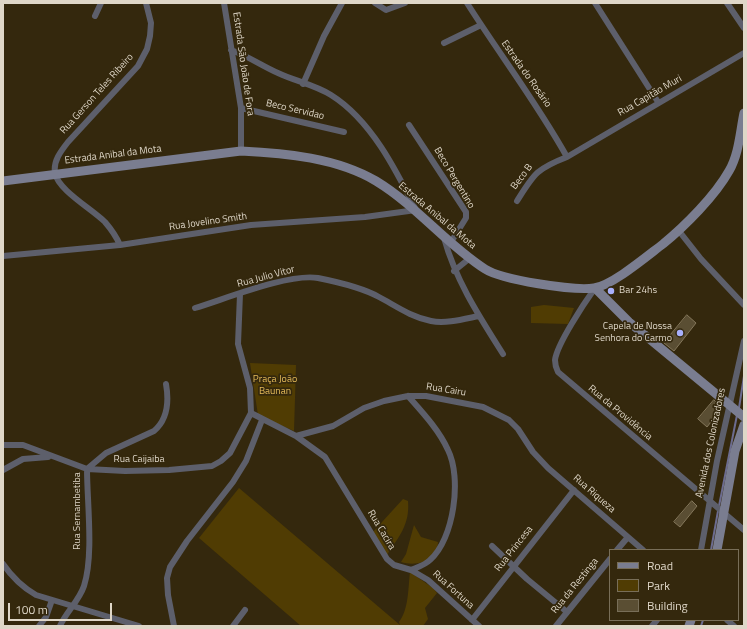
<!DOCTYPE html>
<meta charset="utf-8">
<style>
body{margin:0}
#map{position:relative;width:747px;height:629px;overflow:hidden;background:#34280d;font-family:"Titillium Web",sans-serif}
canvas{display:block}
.frame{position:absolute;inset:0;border:4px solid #dfd7c8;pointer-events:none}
.legend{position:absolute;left:609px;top:549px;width:130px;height:72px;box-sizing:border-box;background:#34280d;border:1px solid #786e58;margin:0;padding:5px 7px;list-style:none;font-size:12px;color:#dfd7c8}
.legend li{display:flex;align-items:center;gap:8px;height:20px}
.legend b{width:20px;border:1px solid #786e58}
.scale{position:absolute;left:8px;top:603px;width:104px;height:18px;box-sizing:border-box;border:2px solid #dfd7c8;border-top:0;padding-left:5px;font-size:12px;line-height:14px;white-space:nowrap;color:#dfd7c8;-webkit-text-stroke:3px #34280d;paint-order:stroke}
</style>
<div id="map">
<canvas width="747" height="629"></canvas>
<div class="frame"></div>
<ul class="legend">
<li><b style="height:5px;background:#7a7d90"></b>Road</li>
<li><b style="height:11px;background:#503c03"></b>Park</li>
<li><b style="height:11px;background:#5a4e33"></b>Building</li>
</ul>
<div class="scale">100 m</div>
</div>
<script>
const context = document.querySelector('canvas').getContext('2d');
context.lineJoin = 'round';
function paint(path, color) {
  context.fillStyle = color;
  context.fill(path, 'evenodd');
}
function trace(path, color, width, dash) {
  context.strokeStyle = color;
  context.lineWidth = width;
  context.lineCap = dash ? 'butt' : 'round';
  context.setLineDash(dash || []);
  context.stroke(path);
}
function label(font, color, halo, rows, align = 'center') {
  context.font = font + ' "Titillium Web",sans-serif';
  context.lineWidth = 3.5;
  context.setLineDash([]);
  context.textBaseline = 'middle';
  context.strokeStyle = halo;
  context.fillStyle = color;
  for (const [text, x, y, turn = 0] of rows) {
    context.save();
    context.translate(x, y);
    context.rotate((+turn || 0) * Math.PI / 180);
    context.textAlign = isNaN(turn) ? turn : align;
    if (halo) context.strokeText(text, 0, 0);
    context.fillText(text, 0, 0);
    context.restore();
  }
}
paint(new Path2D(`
 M544 305 574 308 568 324 531 323V307Z
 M250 363 296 365 294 431 258 415Z
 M239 488 400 625 399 622C409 609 408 588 410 572L433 588 437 593 425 608 428 619 423 626H301L199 538Z
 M403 499 408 501C410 525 399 536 387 555L372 533Z
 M414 525 421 537 438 542C437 561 417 567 401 562L406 554Z`), '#503c03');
trace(new Path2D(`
 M739 408 744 376
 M719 506 737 415
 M711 550 718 511
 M701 626 703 620`), '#6c6c8f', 2);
const building = new Path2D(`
 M687 315 696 323 674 351 664 343Z
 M714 400 722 408 707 427 698 419Z
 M692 501 697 506 680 527 674 522Z`);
paint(building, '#5a4e33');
trace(building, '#84775b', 1);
trace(new Path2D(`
 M224 3 241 108V151
 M375 3 386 10 405 3
 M467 3C500 55 537 103 567 157
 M595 3 658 102
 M727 3 744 28
 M95 16 101 3
 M444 43 481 25
 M303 84 324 36 342 3
 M241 108 344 132
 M409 125 466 212V218L451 242
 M517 201C534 174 536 169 567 157L744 53
 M679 231 701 259 744 305
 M444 238C456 281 479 316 503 354
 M120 245C116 236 111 229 105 222 92 209 58 190 55 173 53 161 61 151 68 142L138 66 147 49 150 36 151 23 146 3
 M3 256 120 245 251 225 365 217 416 210C396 170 371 120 331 95 315 85 295 81 278 73 262 66 248 56 231 50
 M454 271 470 258
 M595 288C585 302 557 344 555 360 555 365 556 368 558 372L744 530
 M195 308C225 299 289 273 318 278 338 282 361 287 379 297 396 306 411 317 431 321 446 324 464 319 479 316
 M251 413 296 436 325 457 387 559 394 565 411 570C418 567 425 565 430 560 454 539 462 478 448 450 439 430 423 413 408 396
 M296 436 333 426 364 408 384 401 408 396H426L483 407 509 420 518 429 533 452 548 468 643 550
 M3 445H23L87 469 125 471 169 470 212 466 221 461 230 453 251 413 250 388 238 344 240 294
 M3 470 23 459 48 457
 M492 546 527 579 567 612
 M617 550 628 537
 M701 550 717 461 744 341
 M3 564C12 577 22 587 36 595L139 626
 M411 570 428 580 479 626
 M472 620 574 490
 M727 620 734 626
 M39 626 46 617 52 600
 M60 626C66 612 79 601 84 586 94 555 87 502 87 469L106 453 154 431C168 419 169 401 166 384
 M174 626 168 595 167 578 170 567 187 541 233 482 246 461 262 420
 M233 626 245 610
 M556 626 610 559
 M652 626 657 620`), '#5d5f6b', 6);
trace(new Path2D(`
 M3 181 241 151C286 153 337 158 376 181 417 206 446 244 485 269 502 280 574 291 594 288 613 285 647 256 663 244 685 226 715 196 729 171 739 154 740 132 744 113
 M595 288 629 322 744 417
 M717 550 735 451 744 425
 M689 626 691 620`), '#7a7d90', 9);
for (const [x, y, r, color] of [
 [611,291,4,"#a8b0fc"],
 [680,333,4,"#a8b0fc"]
]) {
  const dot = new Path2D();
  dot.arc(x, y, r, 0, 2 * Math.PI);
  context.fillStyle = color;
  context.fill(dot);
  trace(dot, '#34280d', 1.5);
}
label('10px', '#dfd7c8', '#34280d', [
 ["Estrada São João de Fora",243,64,82],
 ["Estrada do Rosário",526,74,55],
 ["Rua Gerson Teles Ribeiro",97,94,-48],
 ["Rua Capitão Muri",650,96,-30],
 ["Beco Servidao",295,110,13],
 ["Estrada Anibal da Mota",113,155,-7],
 ["Beco B",522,177,-53],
 ["Beco Pergentino",454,178,59],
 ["Estrada Anibal da Mota",437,216,40],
 ["Rua Jovelino Smith",208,222,-8],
 ["Rua Julio Vitor",266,277,-15],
 ["Rua Cairu",446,390,9],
 ["Rua da Providência",620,413,40],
 ["Avenida dos Colonizadores",711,443,-78],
 ["Rua Caijaiba",139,460],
 ["Rua Riqueza",594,494,41],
 ["Rua Sernambetiba",78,511,-90],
 ["Rua Cacira",381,530,59],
 ["Rua Princesa",514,549,-52],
 ["Rua da Restinga",575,586,-51],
 ["Rua Fortuna",453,590,42]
]);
label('10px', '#dfd7c8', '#34280d', [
 ["Bar 24hs",619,291],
 ["Capela de Nossa",672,327,"right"],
 ["Senhora do Carmo",672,339,"right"]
], 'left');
label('10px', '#e5bb5a', '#34280d', [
 ["Praça João",275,380],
 ["Baunan",275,392]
]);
</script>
